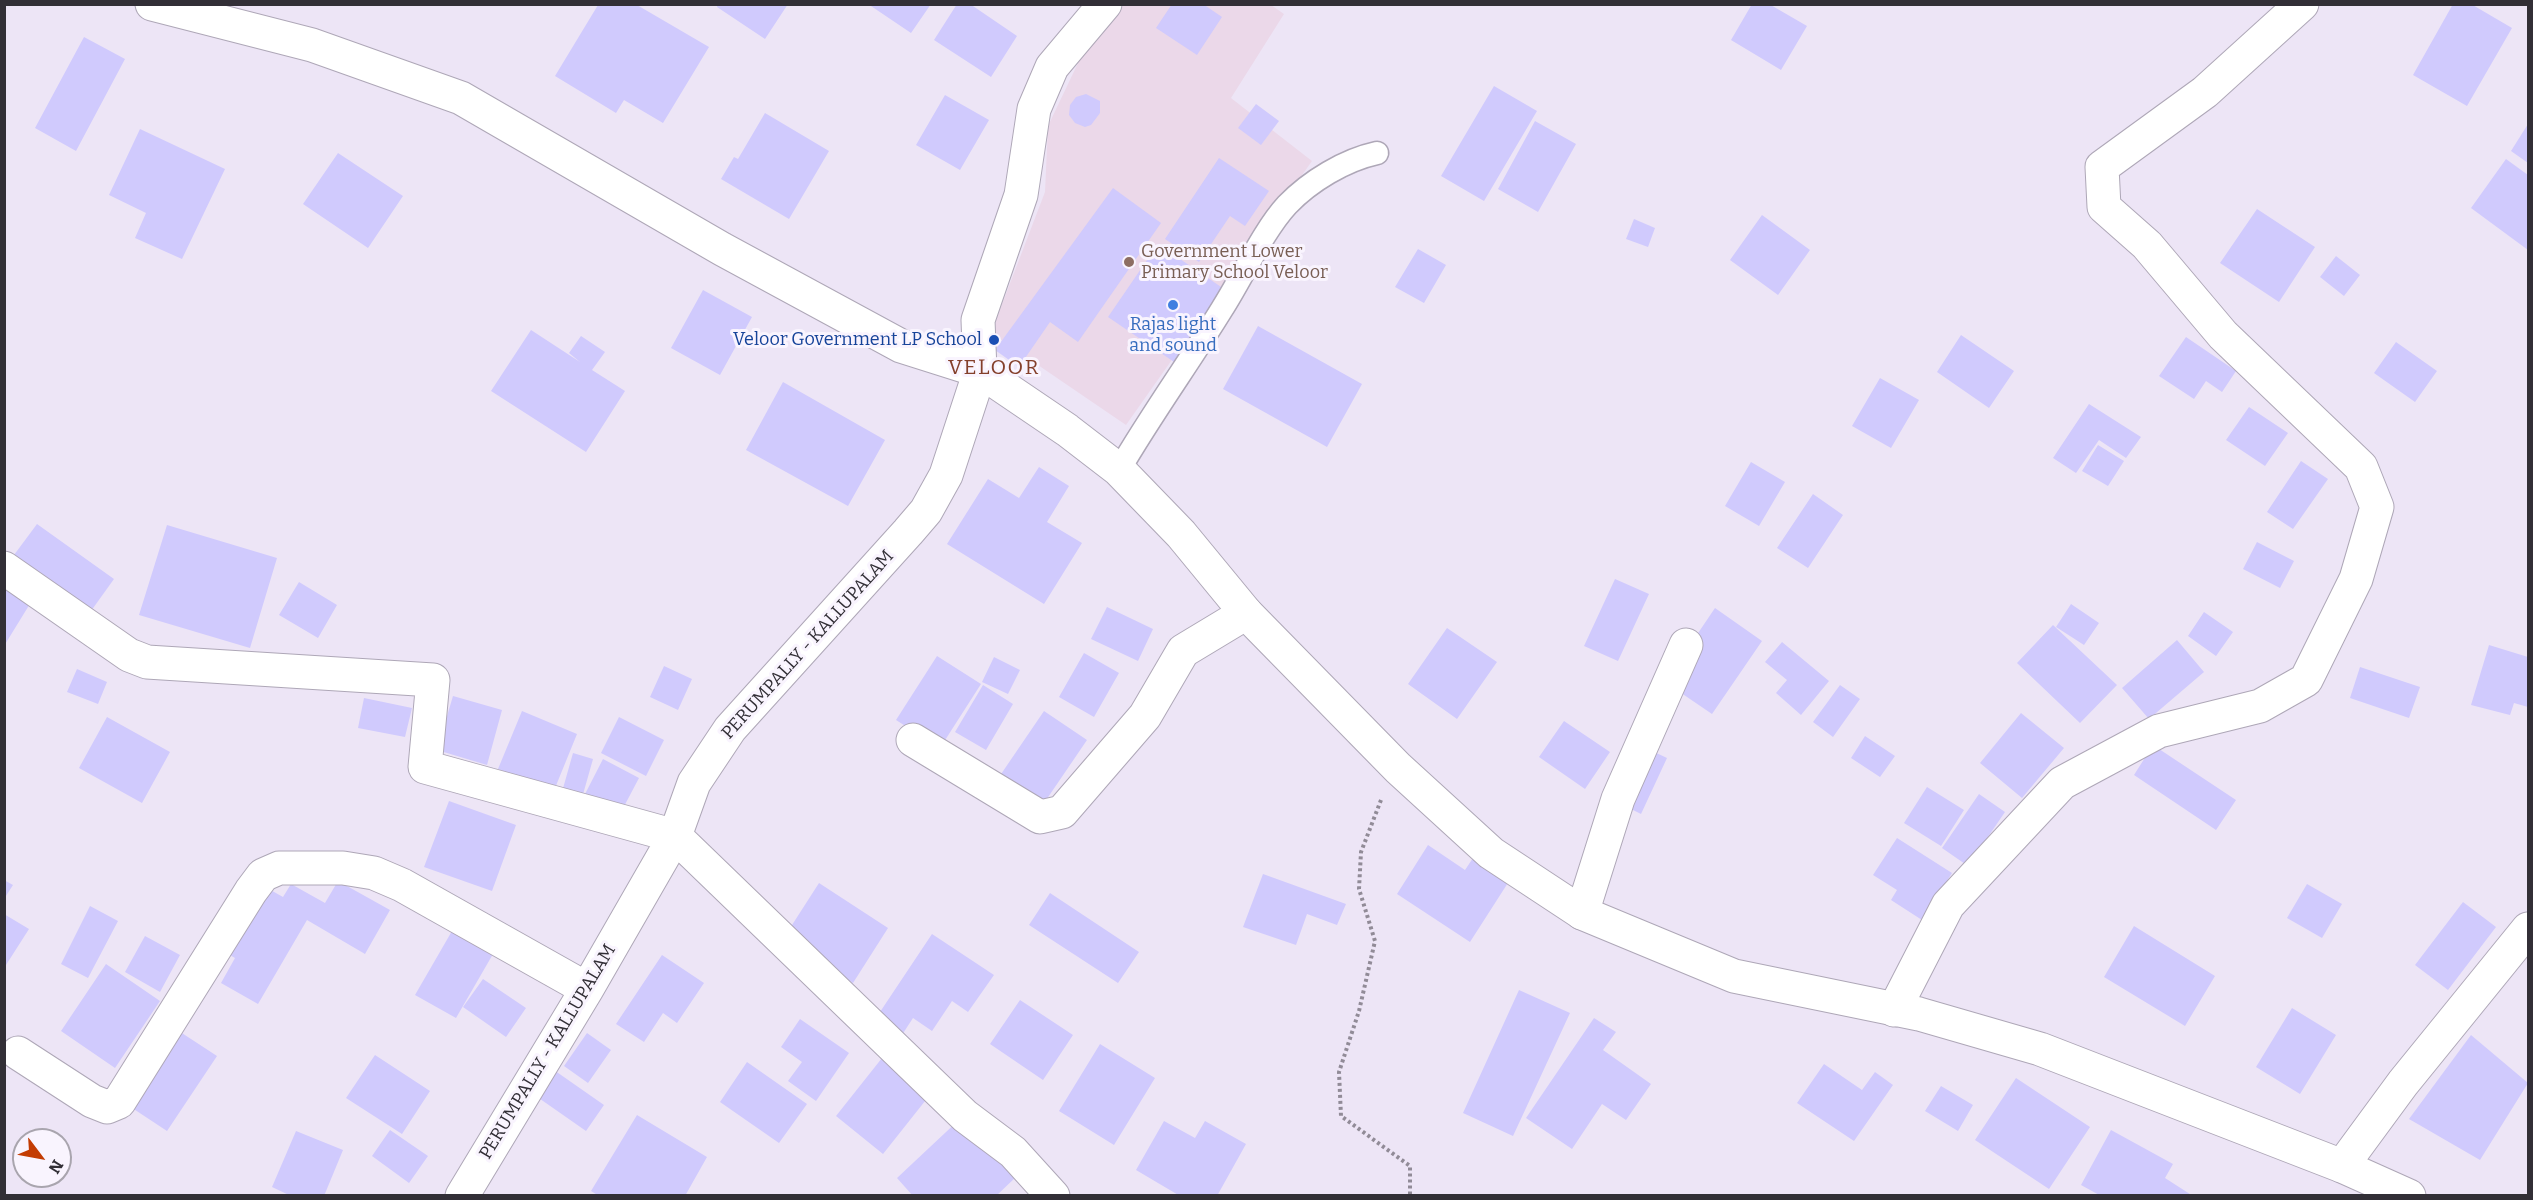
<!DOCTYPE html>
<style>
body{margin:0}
#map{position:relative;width:2533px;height:1200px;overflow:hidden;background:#ede5f6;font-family:Bitter,serif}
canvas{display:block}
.frame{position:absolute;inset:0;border:6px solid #322f36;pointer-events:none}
.north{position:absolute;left:12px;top:1128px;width:60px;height:60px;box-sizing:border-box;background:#f9f4fe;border:2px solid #a9a5ae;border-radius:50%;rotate:122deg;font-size:16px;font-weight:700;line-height:24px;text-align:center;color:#322f36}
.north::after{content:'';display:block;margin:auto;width:21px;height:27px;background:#c33c03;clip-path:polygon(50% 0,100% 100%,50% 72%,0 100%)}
</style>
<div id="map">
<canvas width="2533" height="1200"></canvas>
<div class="frame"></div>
<div class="north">N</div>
</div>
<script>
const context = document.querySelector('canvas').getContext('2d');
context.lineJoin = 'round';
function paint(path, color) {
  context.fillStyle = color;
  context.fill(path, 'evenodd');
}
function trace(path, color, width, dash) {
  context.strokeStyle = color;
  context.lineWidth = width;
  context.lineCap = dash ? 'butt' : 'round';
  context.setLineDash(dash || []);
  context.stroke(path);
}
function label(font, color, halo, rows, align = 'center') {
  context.font = font + ' Bitter,serif';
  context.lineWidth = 6;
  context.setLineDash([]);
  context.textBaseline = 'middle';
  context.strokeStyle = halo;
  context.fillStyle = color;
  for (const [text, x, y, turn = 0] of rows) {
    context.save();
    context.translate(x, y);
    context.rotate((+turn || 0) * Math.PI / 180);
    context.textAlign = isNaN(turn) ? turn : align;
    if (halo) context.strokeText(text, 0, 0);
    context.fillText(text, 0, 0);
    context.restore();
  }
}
paint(new Path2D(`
 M1124 5H1271L1284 14 1231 98 1312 161 1126 425 991 333 1045 192 1048 126 1079 61Z`), '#ebd8e9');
paint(new Path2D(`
 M718 4H788L765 39 717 7Z
 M868 4H931L911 33Z
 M957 4H970L1017 36 991 77 934 40Z
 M1172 4H1203L1222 17 1197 55 1156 28Z
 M1752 4H1769L1807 26 1781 70 1731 40Z
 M2453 4H2471L2512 28 2467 106 2413 75Z
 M598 5H637L709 47 663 123 624 100 616 113 555 76Z
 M84 37 125 59 76 151 35 128Z
 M1494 86 1537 111 1484 201 1441 176Z
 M1086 94 1100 101V113L1091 125 1085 127 1075 123 1069 115 1070 105 1076 97Z
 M945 95 989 120 960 170 916 145Z
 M1256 104 1279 121 1261 145 1238 128Z
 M765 113 829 151 789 219 721 179 734 157 738 159Z
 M1535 121 1576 144 1538 212 1498 189Z
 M2528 124V163L2511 151Z
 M140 129 225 169 182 259 135 238 146 213 109 195Z
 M338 153 403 196 368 248 303 204Z
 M1219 158 1269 191 1245 226 1230 216 1199 262 1165 239Z
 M2506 159 2528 175V250L2471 208Z
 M1113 188 1161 223 1078 342 1050 322 1019 367 995 350Z
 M2257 209 2315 247 2279 302 2220 263Z
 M1762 215 1810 250 1778 295 1730 260Z
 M1634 219 1655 228 1648 247 1626 239Z
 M1158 244 1227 291 1177 364 1108 317Z
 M1418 249 1446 265 1424 303 1395 287Z
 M2336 256 2360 275 2344 296 2320 277Z
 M703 290 752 317 720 375 671 348Z
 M1258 326 1362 384 1327 447 1223 389Z
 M531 330 580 362 569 353 581 336 605 352 592 370 625 391 586 452 491 391Z
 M1961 335 2014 371 1989 408 1937 372Z
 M2186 337 2236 371 2222 392 2206 381 2194 399 2159 376Z
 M2396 342 2437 371 2415 402 2374 373Z
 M1880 378 1919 400 1891 448 1852 426Z
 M783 382 885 440 848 506 746 450Z
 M2089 404 2141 437 2126 458 2099 440 2076 473 2053 458Z
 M2249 407 2288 433 2265 466 2226 440Z
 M2098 445 2124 461 2108 486 2082 471Z
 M2301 461 2328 479 2293 529 2267 512Z
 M1751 462 1785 482 1759 526 1725 506Z
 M1039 467 1069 486 1047 522 1082 543 1044 604 947 544 988 479 1019 498Z
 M1813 494 1843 515 1808 568 1777 548Z
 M37 524 114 579 91 611 14 555Z
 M167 525 277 558 250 648 139 615Z
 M2257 542 2294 561 2280 588 2243 569Z
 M4 575 36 594 4 646Z
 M1615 579 1649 594 1618 661 1584 646Z
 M299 582 337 605 318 638 279 615Z
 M2071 604 2099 623 2084 645 2056 627Z
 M1107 607 1153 629 1138 661 1091 639Z
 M1715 608 1762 641 1712 714 1665 682Z
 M2204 612 2233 632 2216 656 2188 636Z
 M2053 625 2117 685 2080 723 2017 663Z
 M1447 628 1497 662 1457 719 1408 684Z
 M2177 640 2204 672 2149 719 2122 688Z
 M1782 642 1829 681 1801 715 1776 693 1787 680 1765 662Z
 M2489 645 2528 657V707L2514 703 2510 715 2471 705Z
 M1084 653 1119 673 1094 717 1059 697Z
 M937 656 981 684 940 748 896 720Z
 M994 657 1020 670 1008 694 982 682Z
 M664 666 692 679 678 710 650 697Z
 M2360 667 2420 687 2409 718 2350 698Z
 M77 669 107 682 98 704 67 692Z
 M983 685 1013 704 986 750 955 732Z
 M1840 685 1860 699 1833 737 1813 722Z
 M453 696 502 710 487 765 437 750Z
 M364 698 412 708 405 737 358 728Z
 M522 711 577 734 553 793 498 769Z
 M1044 711 1087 740 1040 809 997 780Z
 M2021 713 2064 748 2022 798 1980 763Z
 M107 717 170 752 142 803 79 768Z
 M619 717 664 740 646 776 601 753Z
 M1564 721 1610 752 1585 789 1539 757Z
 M1865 736 1895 756 1880 777 1851 758Z
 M1633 742 1667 758 1641 814 1607 797Z
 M2153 745 2236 800 2216 830 2134 775Z
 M573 753 593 759 580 805 560 799Z
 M603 759 639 778 620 814 584 796Z
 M1927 787 1964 810 1941 846 1904 823Z
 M1979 794 2005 812 1968 866 1942 848Z
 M449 801 516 825 492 891 424 867Z
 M1897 838 1952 873 1922 920 1891 900 1897 890 1873 875Z
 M1428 845 1465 870 1477 852 1513 875 1470 942 1397 894Z
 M1263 874 1346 904 1337 925 1307 914 1296 945 1243 927Z
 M251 879 283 897 291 884 325 903 338 881 390 910 365 954 307 920 258 1004 221 983 235 958 212 945Z
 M4 880 13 885 4 899Z
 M819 883 888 928 853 983 822 963 774 953Z
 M2307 884 2342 904 2322 938 2287 918Z
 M1050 893 1139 952 1118 983 1029 925Z
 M2463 902 2496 927 2448 990 2415 965Z
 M90 906 118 921 88 978 61 964Z
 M4 914 29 929 6 965 4 964Z
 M2134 926 2215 976 2185 1026 2104 977Z
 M452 931 493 954 456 1018 415 995Z
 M932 934 994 975 968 1012 952 1001 932 1031 913 1018 898 1041 872 1024Z
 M145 936 180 955 160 992 125 972Z
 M662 955 704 983 677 1023 663 1013 644 1042 616 1024Z
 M106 964 160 1001 115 1068 61 1031Z
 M483 979 526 1008 506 1037 463 1007Z
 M1519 990 1570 1013 1513 1136 1463 1113Z
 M1020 1000 1073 1035 1043 1080 990 1044Z
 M2292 1008 2336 1035 2300 1094 2256 1067Z
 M1594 1018 1616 1032 1603 1050 1651 1084 1626 1120 1602 1104 1572 1149 1526 1118Z
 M800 1019 849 1053 816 1101 788 1081 802 1062 781 1047Z
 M165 1022 217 1056 167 1131 117 1098Z
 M587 1033 611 1050 588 1083 564 1066Z
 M2471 1035 2528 1083 2480 1160 2409 1119Z
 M1100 1044 1155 1078 1114 1145 1059 1111Z
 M375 1055 430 1091 402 1134 346 1098Z
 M882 1058 929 1096 883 1154 836 1116Z
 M747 1062 807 1104 779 1143 720 1102Z
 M1824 1064 1862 1090 1875 1072 1893 1085 1854 1141 1797 1103Z
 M551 1068 604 1105 586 1131 533 1094Z
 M2016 1078 2090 1127 2049 1189 1975 1140Z
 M1941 1086 1973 1105 1958 1131 1925 1111Z
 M637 1115 707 1157 685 1196H599L591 1191Z
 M962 1117 1017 1176 996 1196H913L897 1178Z
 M1164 1121 1195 1138 1205 1121 1246 1144 1217 1196H1180L1136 1170Z
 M390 1130 428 1156 409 1183 372 1156Z
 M2111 1130 2173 1164 2165 1178 2193 1196H2101L2081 1185Z
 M296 1131 343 1150 324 1196H291L272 1187Z`), '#d0cafd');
const lane = new Path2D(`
 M1119 470C1151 415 1188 364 1222 309 1242 278 1263 231 1287 205 1310 181 1345 160 1377 153`);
const street = new Path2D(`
 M4 568 129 655 147 662 433 680 425 767 675 836 965 1116 1013 1152 1053 1196
 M913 740 1040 817 1062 812 1145 716 1183 651 1246 613
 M1582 913 1618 799 1686 645
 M1894 1010 1948 905 2062 783 2159 731 2260 706 2306 680 2356 579 2377 507 2361 467 2223 335 2147 245 2104 207 2102 167 2205 92 2302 4
 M18 1053 92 1101 107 1107 119 1102 251 891 263 875 279 868H343L374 873 402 885 587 989
 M2342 1166 2403 1083 2528 929
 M462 1196 587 989 675 836 694 783 730 729 908 532 926 511 946 475 980 371 978 320 1021 195 1034 109 1052 67 1105 4`);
const secondary = new Path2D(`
 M152 4 312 45 461 98 722 249 901 346 980 371 1067 430 1119 470 1181 534 1246 613 1398 768 1491 853 1582 913 1734 976 1919 1014 2040 1049 2342 1166 2409 1196`);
trace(lane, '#aea7b7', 25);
trace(street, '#aea7b7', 35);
trace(secondary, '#aea7b7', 35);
trace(new Path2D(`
 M1381 800 1361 852 1359 889 1375 941 1359 1011 1339 1072 1341 1116 1410 1166V1196`), '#918b97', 4, [3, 3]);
trace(lane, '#fff', 22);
trace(street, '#fff', 33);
trace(secondary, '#fff', 33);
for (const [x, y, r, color] of [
 [1129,262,6,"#8d6e63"],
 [1173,305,6,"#3f7fe0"],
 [994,340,6,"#1a4fb4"]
]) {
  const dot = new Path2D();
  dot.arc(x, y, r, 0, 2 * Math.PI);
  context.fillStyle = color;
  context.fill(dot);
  trace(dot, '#f9f4fe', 2);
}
label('18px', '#785e54', '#f9f4fe', [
 ["Government Lower",1141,252],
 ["Primary School Veloor",1141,273]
], 'left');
label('18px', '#366cbe', '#f9f4fe', [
 ["Rajas light",1173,325],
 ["and sound",1173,346]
]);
label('18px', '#164399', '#f9f4fe', [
 ["Veloor Government LP School",982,340]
], 'right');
label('18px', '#322f36', '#f9f4fe', [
 ["PERUMPALLY - KALLUPALAM",808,645,-48],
 ["PERUMPALLY - KALLUPALAM",548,1052,-59]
]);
context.letterSpacing = '1.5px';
label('21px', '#84402b', '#f9f4fe', [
 ["VELOOR",994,368]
]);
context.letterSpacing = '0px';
</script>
